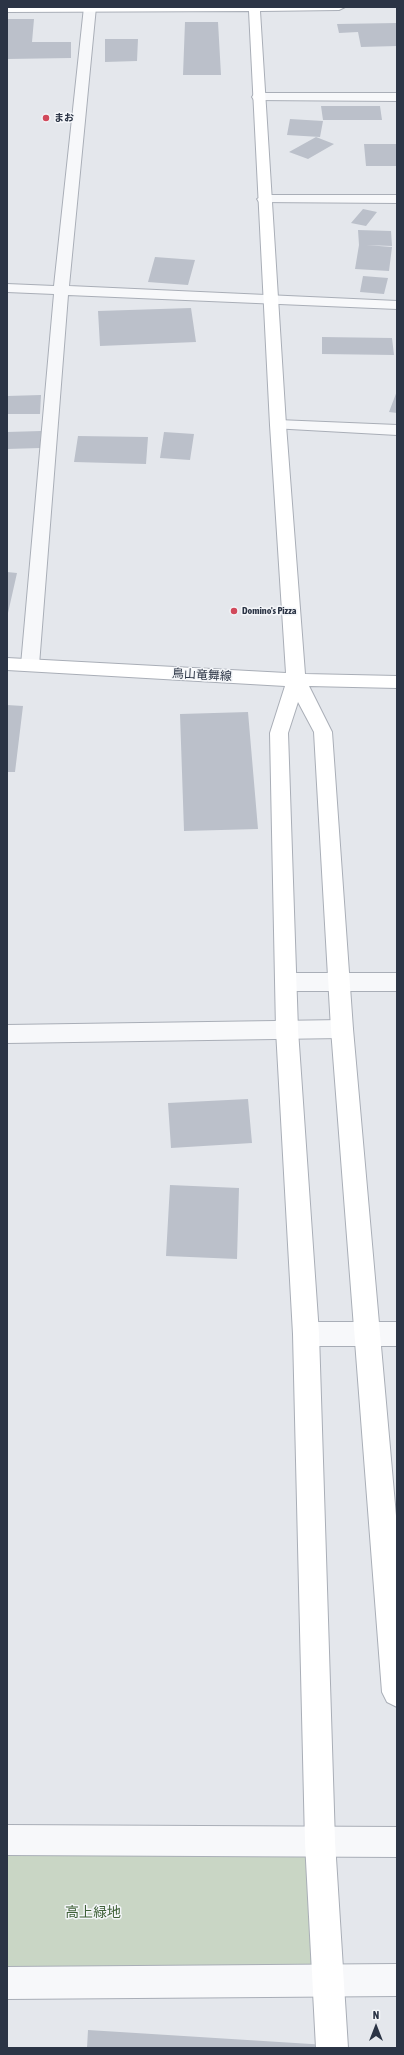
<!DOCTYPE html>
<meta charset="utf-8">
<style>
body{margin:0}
#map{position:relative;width:404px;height:2055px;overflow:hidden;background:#e4e7ec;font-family:"Asap Condensed",sans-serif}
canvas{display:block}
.frame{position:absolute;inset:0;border:8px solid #2b3445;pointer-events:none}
.north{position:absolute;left:356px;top:2007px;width:40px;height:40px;-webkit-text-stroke:3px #f4f6f9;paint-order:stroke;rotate:0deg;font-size:11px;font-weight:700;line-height:16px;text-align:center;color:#2b3445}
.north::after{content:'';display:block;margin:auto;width:14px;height:18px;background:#2b3445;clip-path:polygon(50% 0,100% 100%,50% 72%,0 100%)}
</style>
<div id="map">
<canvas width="404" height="2055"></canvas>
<div class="frame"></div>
<div class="north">N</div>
</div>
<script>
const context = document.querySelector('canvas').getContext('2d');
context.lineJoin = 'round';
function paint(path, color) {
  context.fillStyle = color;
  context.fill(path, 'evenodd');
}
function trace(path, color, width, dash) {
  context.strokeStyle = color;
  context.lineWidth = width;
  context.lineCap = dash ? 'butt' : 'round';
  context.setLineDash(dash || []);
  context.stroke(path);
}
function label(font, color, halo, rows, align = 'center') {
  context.font = font + ' "Asap Condensed","Noto Sans JP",sans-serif';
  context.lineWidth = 3;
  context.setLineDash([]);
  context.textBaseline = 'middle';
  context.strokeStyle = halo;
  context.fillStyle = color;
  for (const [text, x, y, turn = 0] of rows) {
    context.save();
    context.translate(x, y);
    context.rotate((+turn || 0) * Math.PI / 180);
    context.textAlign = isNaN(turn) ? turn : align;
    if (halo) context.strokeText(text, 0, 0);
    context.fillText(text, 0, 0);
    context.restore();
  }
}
paint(new Path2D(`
 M320 1842 328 1980 7 1983V1845Z`), '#c9d6c5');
paint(new Path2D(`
 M7 19H34L32 42H71V58L7 59Z
 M185 22H218L221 75H183Z
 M397 23V46L361 47 358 32 339 33 337 24Z
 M105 39H138L137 61 105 62Z
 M321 106H380L382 120H323Z
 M290 119 323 121 320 137 287 135Z
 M316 137 334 144 308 159 289 152Z
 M364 144H397V166H366Z
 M363 209 377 212 366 226 351 223Z
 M358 230 391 231 392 246 366 245 392 247 389 271 355 269 359 245Z
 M155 257 195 260 188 285 148 282Z
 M363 276 388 278 384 294 360 292Z
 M191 308 196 342 100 346 98 311Z
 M322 337 392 338 394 355 322 354Z
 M397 391V413L389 412Z
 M41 395 40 414H7V396Z
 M41 431 40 448 7 449V432Z
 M164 432 194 434 190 460 160 458Z
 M78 436 148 437 146 464 74 462Z
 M7 572 17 573 8 613H7Z
 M7 705 23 706 15 772H7Z
 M248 712 258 829 184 831 180 714Z
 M248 1099 252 1143 171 1148 168 1103Z
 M170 1185 239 1188 237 1259 166 1256Z
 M88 2030 327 2045V2048H87Z`), '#bbc0ca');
const street = new Path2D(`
 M84 7H96L69 286 397 301V309L68 295 39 665 36 669 30 671 24 669 21 665 54 294 7 292V284L54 286Z
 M258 93H397V101L254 100 252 97 254 94Z
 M264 195H397V203L259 202 257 199Z
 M278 420 397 425V435L272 428 270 425 272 422Z
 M287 973H397V991H287L279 988 276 982 279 976Z
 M342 1020 350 1023 353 1029 350 1035 342 1038 7 1043V1025Z
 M306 1322H397V1346H306L297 1342 293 1334 297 1326Z
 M7 1825 397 1827V1857L7 1855Z
 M397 1964V1996L7 1999V1967Z`);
const secondary = new Path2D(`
 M7 7H345L339 10 260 11 286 425 305 674 397 676V688L309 686 332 732 353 1029 397 1527V1707L387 1702 382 1692 331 1029 314 732 298 702 288 733 298 1030 319 1334 335 1842 348 2048H316L305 1842 293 1334 276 1030 270 733 285 686 7 670V658L286 673 270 425 249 11 7 12Z`);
trace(street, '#a9aeb7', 2);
trace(secondary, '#a9aeb7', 2);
paint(street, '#f7f8fa');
paint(secondary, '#fff');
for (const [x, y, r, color] of [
 [46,118,4,"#d1495b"],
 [234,611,4,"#d1495b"]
]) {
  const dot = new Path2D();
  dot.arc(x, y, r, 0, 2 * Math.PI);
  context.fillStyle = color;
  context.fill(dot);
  trace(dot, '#f4f6f9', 1.5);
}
label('bold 10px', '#2b3445', '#f4f6f9', [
 ["まお",54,118],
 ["Domino's Pizza",242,611]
], 'left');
label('12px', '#2b3445', '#f4f6f9', [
 ["鳥山竜舞線",202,675,3]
]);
label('14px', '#3f6138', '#f4f6f9', [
 ["高上緑地",93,1913]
]);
</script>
